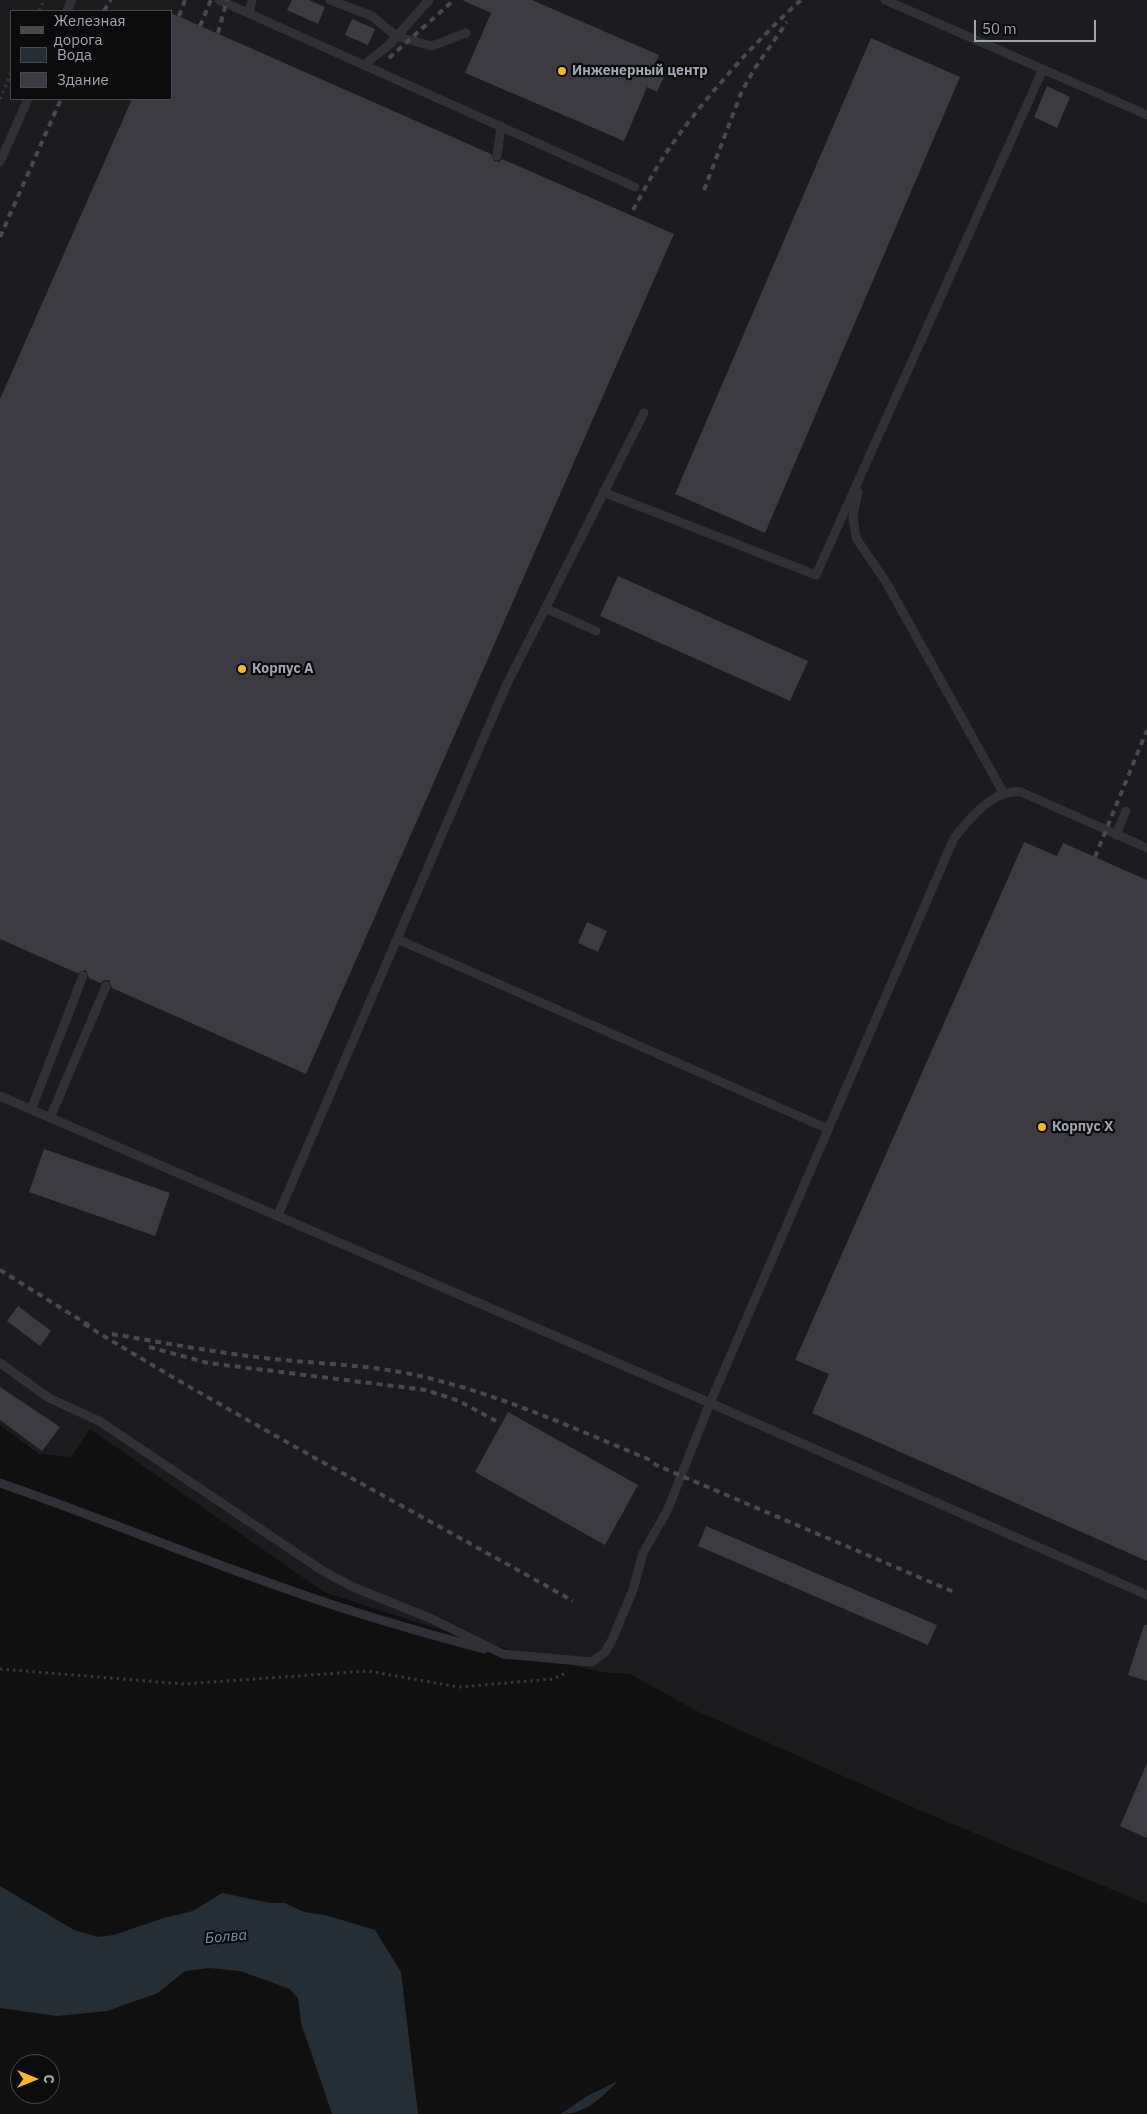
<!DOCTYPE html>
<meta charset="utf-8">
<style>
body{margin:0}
#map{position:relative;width:1147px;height:2114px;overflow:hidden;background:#101011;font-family:"IBM Plex Sans",sans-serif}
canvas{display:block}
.legend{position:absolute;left:10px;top:10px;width:162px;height:90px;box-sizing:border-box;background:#0b0b0c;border:1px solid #47494f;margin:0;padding:6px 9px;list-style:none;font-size:15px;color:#a0a5b3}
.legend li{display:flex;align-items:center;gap:10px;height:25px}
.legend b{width:25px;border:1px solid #47494f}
.north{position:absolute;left:10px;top:2054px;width:50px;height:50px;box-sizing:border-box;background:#0b0b0c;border:1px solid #47494f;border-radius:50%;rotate:90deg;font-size:14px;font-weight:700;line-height:20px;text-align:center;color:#a0a5b3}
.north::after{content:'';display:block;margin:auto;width:18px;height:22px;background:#fcb81c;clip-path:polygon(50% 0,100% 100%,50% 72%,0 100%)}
.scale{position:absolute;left:974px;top:20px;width:122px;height:22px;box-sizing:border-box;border:2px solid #a0a5b3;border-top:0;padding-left:6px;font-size:15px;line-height:18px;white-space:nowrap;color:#a0a5b3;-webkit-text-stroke:4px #0b0b0c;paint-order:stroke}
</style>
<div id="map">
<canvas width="1147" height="2114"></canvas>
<ul class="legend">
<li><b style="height:6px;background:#47494f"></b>Железная дорога</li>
<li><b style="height:14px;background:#262e35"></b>Вода</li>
<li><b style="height:14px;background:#3b3b41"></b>Здание</li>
</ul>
<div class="north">С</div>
<div class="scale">50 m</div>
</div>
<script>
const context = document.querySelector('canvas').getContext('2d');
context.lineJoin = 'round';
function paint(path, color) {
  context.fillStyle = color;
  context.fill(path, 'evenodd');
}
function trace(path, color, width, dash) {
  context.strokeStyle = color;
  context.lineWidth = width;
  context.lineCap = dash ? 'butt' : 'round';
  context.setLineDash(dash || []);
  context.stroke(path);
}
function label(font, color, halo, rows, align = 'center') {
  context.font = font + ' "IBM Plex Sans",sans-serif';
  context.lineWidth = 4.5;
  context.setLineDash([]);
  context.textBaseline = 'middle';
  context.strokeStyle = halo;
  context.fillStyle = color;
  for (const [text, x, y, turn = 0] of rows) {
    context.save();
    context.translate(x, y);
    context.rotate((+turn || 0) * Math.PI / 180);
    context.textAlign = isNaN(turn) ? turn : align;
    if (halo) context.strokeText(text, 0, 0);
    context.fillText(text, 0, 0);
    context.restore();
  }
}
paint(new Path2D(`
 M0 0H1147V1904L933 1816 697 1711 630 1674 601 1672 541 1658 434 1628 324 1592 90 1429 71 1457 39 1454 0 1425ZM11 11H171V99H11Z`), '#1c1c1e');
paint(new Path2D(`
 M0 1886 74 1930 98 1937 114 1935 164 1918 193 1911 222 1893 270 1903H285L304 1912 325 1915 375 1930 401 1972 418 2114H332L301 2023 298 1998 290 1989 240 1971 210 1968 185 1971 158 1993 107 2011 57 2016 0 2008Z
 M618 2081C601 2098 586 2114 561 2114L587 2096Z`), '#262e35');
paint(new Path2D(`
 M292 0H309L325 7 318 24 287 10Z
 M462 0H532L659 55 653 69 665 74 657 92 647 87 624 141 465 73 491 13Z
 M171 13 491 154 494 161 499 162 502 159 674 234 306 1074 112 988 109 980H105L100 983 89 978 86 970 77 973 0 939V399L132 99H171Z
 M352 19 375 29 368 45 345 35Z
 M871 38 960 77 765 533 675 494Z
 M1047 86 1070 97 1057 128 1034 117Z
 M618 576 808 661 790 701 600 616Z
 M1024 842 1057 856 1063 843 1147 880V1561L812 1413 829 1374 795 1360Z
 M587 922 607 931 598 952 578 943Z
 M44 1149 170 1193 155 1236 29 1192Z
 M18 1306 51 1331 40 1346 7 1321Z
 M0 1387 60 1427 42 1451 0 1420Z
 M508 1412 638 1485 605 1545 475 1472Z
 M706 1526 937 1625 928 1645 698 1546Z
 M1144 1625H1147V1681L1128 1675Z
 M1147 1763V1838L1120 1826Z`), '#3b3b41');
trace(new Path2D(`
 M39 11 44 0
 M0 99 11 73
 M0 1669 184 1684 368 1671 459 1687 553 1679 568 1672`), '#36383d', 3, [2.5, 4]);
trace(new Path2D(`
 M219 0 635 187
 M330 0 372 16 396 36 432 46 466 33
 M885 0 1147 115
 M67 11 72 0
 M249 13 252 0
 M364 65 390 44 429 0
 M497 156 501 126
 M0 162 28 99
 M603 492 816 575 1043 69
 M858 492 853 516 856 538 886 582 1004 794
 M545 608 596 631
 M1116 835 1126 811
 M397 939 828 1129
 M0 1096 710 1403 1147 1595
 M31 1110 83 976
 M50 1118 106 986
 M278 1215 506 686 644 413
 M0 1363 49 1398 99 1421 323 1571 353 1587 432 1619 503 1654 592 1662 605 1652 612 1640 633 1590 643 1553 667 1511 710 1403 954 838C970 818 993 789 1021 792L1147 848
 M0 1483C99 1517 196 1558 295 1592 357 1614 420 1632 484 1649`), '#303136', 9);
trace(new Path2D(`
 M104 11 111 0
 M179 16 185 0
 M200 26 211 0
 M218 33 227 0
 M389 58 454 0
 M704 190 742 91 755 68 787 22
 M633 210C643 192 653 173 664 156 699 104 754 42 801 0
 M0 237 61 99
 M1095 857 1147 730
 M0 1270 90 1326
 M84 1324C244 1422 410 1509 573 1601
 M112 1334C165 1343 219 1353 273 1359 322 1364 372 1365 420 1376 499 1394 573 1428 648 1459L656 1465 954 1592
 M149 1347 208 1363 426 1390 459 1401 496 1421`), '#47494f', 4, [6, 5]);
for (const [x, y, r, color] of [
 [562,71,5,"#fcb81c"],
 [242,669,5,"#fcb81c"],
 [1042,1127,5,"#fcb81c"]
]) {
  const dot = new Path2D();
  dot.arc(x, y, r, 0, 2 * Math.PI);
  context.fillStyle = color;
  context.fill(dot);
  trace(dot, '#0b0b0c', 2);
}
label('bold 14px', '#a0a5b3', '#0b0b0c', [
 ["Инженерный центр",572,71],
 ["Корпус А",252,669],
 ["Корпус Х",1052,1127]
], 'left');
label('italic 15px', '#7492b1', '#0b0b0c', [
 ["Болва",226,1937,-5]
]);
</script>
